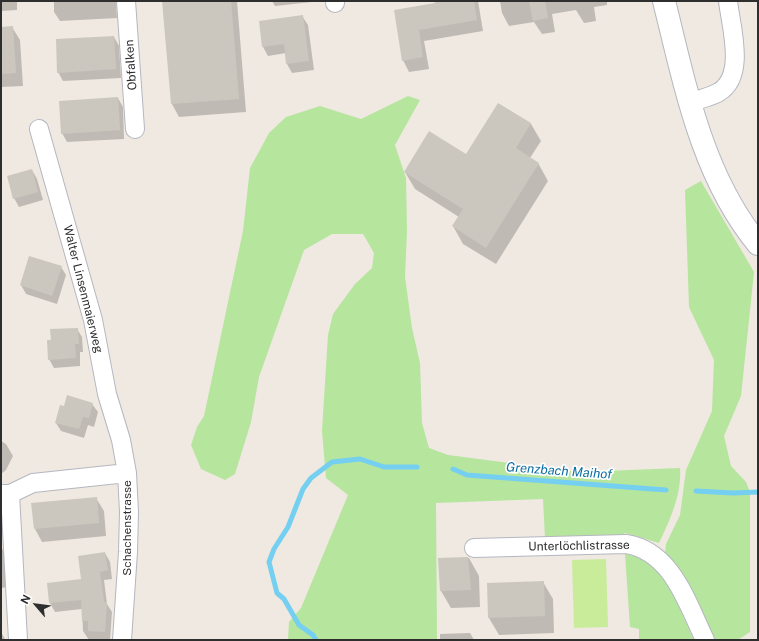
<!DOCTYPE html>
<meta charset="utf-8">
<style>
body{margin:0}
#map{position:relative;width:759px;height:641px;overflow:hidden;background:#efe9e1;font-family:"Public Sans",sans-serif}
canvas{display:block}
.frame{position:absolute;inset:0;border:2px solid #2e2e2e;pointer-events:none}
.north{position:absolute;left:16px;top:585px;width:40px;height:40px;-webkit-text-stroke:3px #fff;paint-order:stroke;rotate:298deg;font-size:11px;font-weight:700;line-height:16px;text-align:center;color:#2e2e2e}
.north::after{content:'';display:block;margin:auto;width:14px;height:18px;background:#2e2e2e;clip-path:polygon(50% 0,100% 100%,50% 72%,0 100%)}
</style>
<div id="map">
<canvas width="759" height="641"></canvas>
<div class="frame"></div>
<div class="north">N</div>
</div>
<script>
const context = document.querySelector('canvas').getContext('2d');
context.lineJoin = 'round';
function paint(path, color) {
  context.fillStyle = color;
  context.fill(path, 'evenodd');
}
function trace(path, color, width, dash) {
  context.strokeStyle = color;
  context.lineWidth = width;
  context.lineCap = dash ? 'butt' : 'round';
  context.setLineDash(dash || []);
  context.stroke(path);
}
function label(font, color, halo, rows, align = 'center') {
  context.font = font + ' "Public Sans",sans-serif';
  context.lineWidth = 3.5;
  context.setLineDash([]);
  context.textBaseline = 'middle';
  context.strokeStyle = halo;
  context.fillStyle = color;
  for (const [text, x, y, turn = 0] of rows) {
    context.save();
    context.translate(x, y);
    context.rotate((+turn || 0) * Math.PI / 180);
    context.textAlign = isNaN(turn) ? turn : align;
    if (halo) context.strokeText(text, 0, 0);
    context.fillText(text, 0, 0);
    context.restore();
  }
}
paint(new Path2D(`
 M408 96 420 100 395 145 406 178 407 231 405 277 412 328 420 363 422 423 429 448 448 455 579 472 680 468C682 494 670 520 659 543L625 533 621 537 545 538 543 499 436 503 437 640H288L289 622 301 608 348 495 326 478 322 431 328 335 333 314 355 284 372 268 374 253 363 234H332L304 250 259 377 251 422 235 474 225 480 201 469 191 445 197 427 204 416 243 231 250 168 269 133 286 117 320 106 361 119Z
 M701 181 754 272 741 396 724 436 731 466 746 482 750 492V632L738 640H709L675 563 665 553 666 544 680 515 686 470 712 411 714 360 689 307 685 190Z
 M625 554C635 556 646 559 654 566 672 583 683 617 694 640H639V629L630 627Z`), '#b6e59e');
paint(new Path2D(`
 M606 559 608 627 574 628 572 560Z`), '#c9ec9a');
paint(new Path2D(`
 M1 1H17V10L1 11Z
 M54 1H116L117 18 60 21 54 12Z
 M163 1H237L246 112 179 117 172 104Z
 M272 1H312V2L275 6Z
 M435 1H478L483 31 424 41 429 69 409 72 403 60 395 11 436 4Z
 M500 1H607V5L594 7 596 21 584 23 576 10 552 14 555 32 542 34 534 22 509 26 502 13Z
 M302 16 308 25 314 70 292 73 287 64 286 53 268 56 263 47 260 22Z
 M12 27 20 40 23 86 1 87V28Z
 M114 37 119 46 121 78 63 81 58 72Z
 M118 98 123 107 124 139 67 142 62 133Z
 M498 104 531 124 541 141 530 158 538 163 548 181 496 264 463 244 453 226 459 217 415 189 405 172 466 155Z
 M32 170 37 179 43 200 19 207 14 198Z
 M61 267 66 275 57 304 26 294 21 285Z
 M77 329 82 337 83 352H80V366L54 368 49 359 52 341Z
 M92 404 98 412 94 427 88 425 84 438 61 431 56 423 64 407Z
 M1 441 6 444 13 456 6 470 1 474Z
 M96 498 104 511 106 536 42 542 35 529Z
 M1 547 6 555 8 587 1 588Z
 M105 553 110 562 112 579 104 580 107 604 112 612 110 640H89L83 631 82 609 55 612 50 603 82 580Z
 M469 558 479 576 480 607 451 608 441 591 439 559Z
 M543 582 553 599 554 633 499 635 489 618 488 584Z
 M1 632 5 639V640H1Z
 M470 633 474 640H440V634Z`), '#0003');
trace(new Path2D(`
 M453 469 467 475 666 490
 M696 491 733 493 758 492
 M316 640 313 635 299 625 284 599 277 593 269 562 274 549 288 527 303 489 311 478 332 462 360 459 384 467H417`), '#75cff0', 5);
paint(new Path2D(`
 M162 1H231L239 99 171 104Z
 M434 1H474L477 20 419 30 423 57 402 61 394 10 435 3Z
 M529 1H545L548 18 533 21Z
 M303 15 309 61 286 64 284 44 262 47 259 21Z
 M13 26 16 73 1 74V27Z
 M114 36 116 69 57 73 56 39Z
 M118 97 120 130 61 134 59 101Z
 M498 103 531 123 516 148 539 163 486 248 452 226 463 209 404 172 429 131 466 154Z
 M32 169 38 192 13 199 7 176Z
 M29 256 62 266 52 296 20 285Z
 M78 328 79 344H75L76 358 48 360 47 340H51L50 329Z
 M67 395 93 403 89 418 83 417 79 429 55 423 60 405 64 406Z
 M97 497 99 523 34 529 31 503Z
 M105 552 108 570 100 572 104 602H107L105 632 88 631V621H82L81 600 49 603 47 583 81 579 78 556Z
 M468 557 471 590 440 591 438 558Z
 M544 581 545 616 488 618 487 583Z`), '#cbc7bf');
const minor = new Path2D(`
 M126 1 135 129
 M335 1V3
 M689 103C699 99 711 97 719 92 746 76 731 27 728 1
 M39 129 93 320 107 394 121 440 127 473 129 512 128 552 122 640
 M1 494H10L33 483 127 473
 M10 494 18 640
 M474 548 626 544C672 551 687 603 705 640`);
const secondary = new Path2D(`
 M664 1C685 85 702 176 758 244`);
trace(minor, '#b4b7c1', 20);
trace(secondary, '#b4b7c1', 24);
trace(minor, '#fff', 18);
trace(secondary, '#fff', 22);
label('12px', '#2e2e2e', '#fff', [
 ["Obfalken",131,65,-94],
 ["Walter Linsenmaierweg",83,289,76],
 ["Schachenstrasse",127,528,-90],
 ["Unterlöchlistrasse",579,546,-1]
]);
label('italic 13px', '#0d6fa3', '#fff', [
 ["Grenzbach Maihof",559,471,4]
]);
</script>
